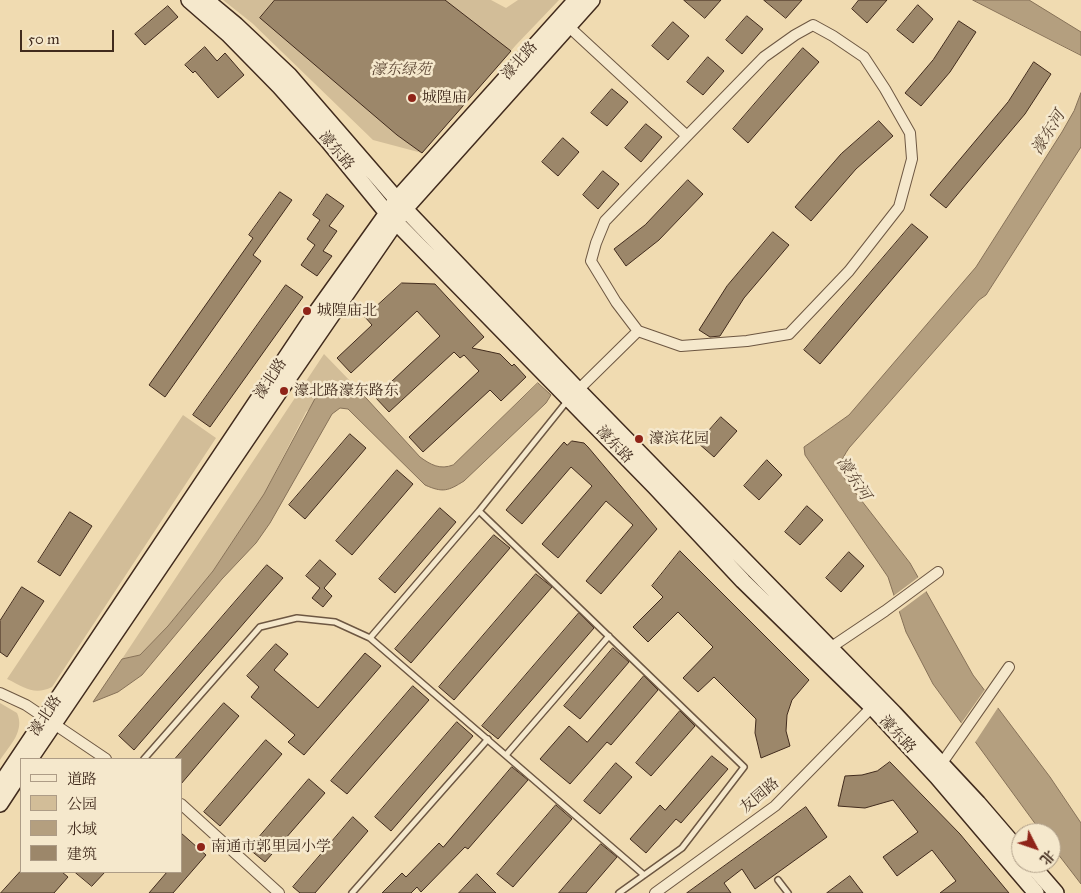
<!DOCTYPE html>
<meta charset="utf-8">
<style>
body{margin:0}
#map{position:relative;width:1081px;height:893px;overflow:hidden;background:#f0dbb1;font-family:"IM FELL Great Primer","Noto Serif SC",serif}
canvas{display:block}
.legend{position:absolute;left:20px;top:758px;width:162px;height:115px;box-sizing:border-box;background:#f5e8cc;border:1px solid #ad9c86;margin:0;padding:6px 9px;list-style:none;font-size:15px;color:#412b1d}
.legend li{display:flex;align-items:center;gap:10px;height:25px}
.legend b{width:25px;border:1px solid #ad9c86}
.north{position:absolute;left:1011px;top:823px;width:50px;height:50px;box-sizing:border-box;background:#f5e8cc;border:1px solid #ad9c86;border-radius:50%;rotate:131deg;font-size:14px;font-weight:700;line-height:20px;text-align:center;color:#412b1d}
.north::after{content:'';display:block;margin:auto;width:18px;height:22px;background:#8f2418;clip-path:polygon(50% 0,100% 100%,50% 72%,0 100%)}
.scale{position:absolute;left:20px;top:30px;width:94px;height:22px;box-sizing:border-box;border:2px solid #412b1d;border-top:0;padding-left:6px;font-size:15px;line-height:18px;white-space:nowrap;color:#412b1d;-webkit-text-stroke:4px #f5e8cc;paint-order:stroke}
</style>
<div id="map">
<canvas width="1081" height="893"></canvas>
<ul class="legend">
<li><b style="height:6px;background:#f5e8cc"></b>道路</li>
<li><b style="height:14px;background:#d2bd98"></b>公园</li>
<li><b style="height:14px;background:#b49f7f"></b>水域</li>
<li><b style="height:14px;background:#9c876a"></b>建筑</li>
</ul>
<div class="north">北</div>
<div class="scale">50 m</div>
</div>
<script>
const context = document.querySelector('canvas').getContext('2d');
context.lineJoin = 'round';
function paint(path, color) {
  context.fillStyle = color;
  context.fill(path, 'evenodd');
}
function trace(path, color, width, dash) {
  context.strokeStyle = color;
  context.lineWidth = width;
  context.lineCap = dash ? 'butt' : 'round';
  context.setLineDash(dash || []);
  context.stroke(path);
}
function label(font, color, halo, rows, align = 'center') {
  context.font = font + ' "IM FELL Great Primer","Noto Serif SC",serif';
  context.lineWidth = 5;
  context.setLineDash([]);
  context.textBaseline = 'middle';
  context.strokeStyle = halo;
  context.fillStyle = color;
  for (const [text, x, y, turn = 0] of rows) {
    context.save();
    context.translate(x, y);
    context.rotate((+turn || 0) * Math.PI / 180);
    context.textAlign = isNaN(turn) ? turn : align;
    if (halo) context.strokeText(text, 0, 0);
    context.fillText(text, 0, 0);
    context.restore();
  }
}
paint(new Path2D(`
 M223 0H491L506 8 518 0H559L516 45 422 153 373 140 252 23Z
 M324 354 356 387 337 385 306 412 264 494 213 571 168 626 140 655 122 659Z
 M183 415 216 438 52 687C34 696 24 687 7 679Z
 M0 703 17 713C25 731 10 745 0 760Z`), '#d2bd98');
const water = new Path2D(`
 M973 0H1029L1081 32V55Z
 M1081 93V147L986 295 979 300 849 448C841 460 839 465 844 478L910 563 973 675 1050 777 1081 823V884L1051 845V833H1042L933 684 906 632 888 577 805 455 804 447 849 415 976 267 1062 132 1074 111Z
 M538 383 551 395 546 403 464 481C448 491 443 493 425 485L348 409 340 408 332 414 270 523 256 543 222 579 142 675 118 692 93 702 122 659 140 655 168 626 213 571 264 494 318 393 337 385 356 387 420 457C431 465 440 470 453 465Z`);
paint(water, '#b49f7f');
trace(water, '#867158', 1);
paint(new Path2D(`
 M920 576 928 590 897 613 892 597Z
 M986 688 999 706 974 744 960 725Z`), '#f0dbb1');
const building = new Path2D(`
 M275 0H445L511 51 422 153 397 135 260 18Z
 M684 0H721L705 18Z
 M764 0H802L786 18Z
 M859 0H887L867 23 852 9Z
 M918 5 933 19 913 43 897 30Z
 M168 6 178 17 145 45 135 34Z
 M747 16 763 29 742 54 726 40Z
 M959 21 976 32 950 72 921 106 905 93 933 60Z
 M673 22 689 36 668 60 652 46Z
 M205 47 217 61 225 53 244 75 218 98 195 71 193 73 185 65Z
 M803 48 819 62 748 143 733 129Z
 M708 57 724 71 703 95 687 82Z
 M1034 62 1051 74 1025 114 946 208 930 195 1008 102Z
 M612 89 628 102 607 126 591 113Z
 M879 121 893 136 856 169 811 221 795 207 841 154Z
 M646 124 662 137 641 162 625 148Z
 M563 138 579 152 558 176 542 162Z
 M603 171 619 184 598 209 583 195Z
 M688 180 703 194 659 240 626 266 614 249 645 225Z
 M280 192 292 200 253 255 261 261 165 397 149 385 253 238 249 235Z
 M327 194 344 206 329 226 337 231 323 251 332 256 317 276 301 265 315 245 307 239 320 220 313 215Z
 M912 224 928 237 820 364 804 350Z
 M773 232 789 245 744 298 720 336 710 337 699 330 727 286Z
 M402 283 435 284 484 337 472 348 500 354 512 366 514 364 526 377 501 401 490 390 423 452 409 437 479 371 464 355 460 358 454 352 389 412 375 397 440 336 417 311 351 373 337 358 372 325 365 317Z
 M286 285 303 297 210 427 193 415Z
 M721 417 737 431 714 457 698 443Z
 M350 434 366 448 305 519 289 505Z
 M572 441 584 443 588 447 657 529 601 594 586 581 633 525 606 501 558 558 542 544 592 486 571 467 522 524 506 510 564 442 567 445Z
 M767 460 782 475 759 500 744 486Z
 M397 470 413 484 352 555 336 541Z
 M807 506 823 520 800 545 785 532Z
 M440 508 456 522 395 593 379 579Z
 M70 512 92 526 60 576 38 562Z
 M494 535 510 548 411 663 395 649Z
 M680 551 809 680 792 700 787 715 786 731 790 746 761 758 755 733 756 719 714 677 698 692 683 678 713 647 678 612 648 642 633 627 663 597 652 586Z
 M849 552 864 566 841 592 826 578Z
 M320 560 336 574 324 588 332 596 323 607 312 598 320 588 306 576Z
 M267 565 283 578 134 750 119 736Z
 M536 574 552 587 454 700 439 687Z
 M22 587 44 601 7 657 0 652V621Z
 M579 613 594 628 498 739 482 726Z
 M276 644 288 654 274 670 318 708 365 653 381 666 304 755 288 742 295 735 251 697 259 687 247 676Z
 M613 648 629 662 580 719 564 706Z
 M644 676 658 690 611 745 607 742 570 784 540 759 569 726 587 742Z
 M413 686 429 700 347 794 331 781Z
 M224 703 239 716 181 784V759H175Z
 M680 711 695 726 651 776 636 763Z
 M457 722 473 736 391 831 375 817Z
 M266 740 282 754 220 826 204 812Z
 M712 756 728 769 681 823 676 819 646 853 630 839 660 805 665 810Z
 M890 762 960 834 1009 893H940L956 881 932 850 897 876 883 857 918 832 893 800 865 808 838 806 845 776 862 775 877 771Z
 M616 763 632 777 600 814 584 801Z
 M512 767 528 780 468 849 465 847 421 892 417 887 411 893H382L402 873 406 877 439 843 443 847Z
 M309 779 325 793 265 862 249 849Z
 M556 805 572 819 513 887 497 874Z
 M806 807 827 837 755 889 742 869 724 883 731 893H687Z
 M353 817 368 831 315 893H300L293 887Z
 M181 833 206 855 173 893H149L167 872H181Z
 M601 844 617 857 586 893H559Z
 M20 872H62L68 877 54 893H1Z
 M75 872H105L92 886Z
 M477 874 496 893H459Z
 M850 876 863 893H827Z`);
paint(building, '#9c876a');
trace(building, '#412b1d', 1);
const lane = new Path2D(`
 M479 511 744 767 682 848 619 893
 M370 638 479 511 568 400
 M506 755 609 636
 M144 759 260 627 297 618 335 622 370 638 644 875
 M778 880 788 893
 M352 893 488 739`);
const street = new Path2D(`
 M568 26 687 136 605 221 596 243 591 261 616 302 638 331
 M575 393 638 331 681 346 747 341 789 334 849 271 899 207 912 159 910 133 885 89 864 57 833 36 813 25 795 35 764 57 687 136
 M830 648 885 611 938 572
 M0 693 26 705 106 759
 M942 763 1009 667
 M181 804 279 893
 M655 893 775 806 872 707`);
const secondary = new Path2D(`
 M189 0 228 34 280 87 328 141 387 213 655 487 743 581 872 707 937 777 1036 893
 M206 0 236 25 289 75 405 209 578 390 894 713 978 803 1021 853
 M30 759 290 376 405 209 592 0
 M0 785 317 311 397 199 576 0
 M0 804 21 772
 M1030 863 1056 893`);
trace(lane, '#6d5742', 8);
trace(street, '#6d5742', 12);
trace(secondary, '#412b1d', 18);
trace(lane, '#f5e8cc', 5);
trace(street, '#f5e8cc', 10);
trace(secondary, '#f5e8cc', 15);
for (const [x, y, r, color] of [
 [412,98,5,"#8f2418"],
 [307,311,5,"#8f2418"],
 [284,391,5,"#8f2418"],
 [639,439,5,"#8f2418"],
 [201,847,5,"#8f2418"]
]) {
  const dot = new Path2D();
  dot.arc(x, y, r, 0, 2 * Math.PI);
  context.fillStyle = color;
  context.fill(dot);
  trace(dot, '#f5e8cc', 2);
}
label('15px', '#412b1d', '#f5e8cc', [
 ["濠北路",520,61,-48],
 ["濠东路",336,151,50],
 ["濠北路",271,379,-56],
 ["濠东路",614,445,46],
 ["濠北路",46,716,-56],
 ["濠东路",897,735,47],
 ["友园路",760,796,-40]
]);
label('italic 15px', '#5e4836', '#f5e8cc', [
 ["濠东绿苑",401,70]
]);
label('15px', '#412b1d', '#f5e8cc', [
 ["城隍庙",422,98],
 ["城隍庙北",317,311],
 ["濠北路濠东路东",294,391],
 ["濠滨花园",649,439],
 ["南通市郭里园小学",211,847]
], 'left');
label('italic 16px', '#5e4836', '#f5e8cc', [
 ["濠东河",1049,133,-58],
 ["濠东河",853,479,57]
]);
</script>
